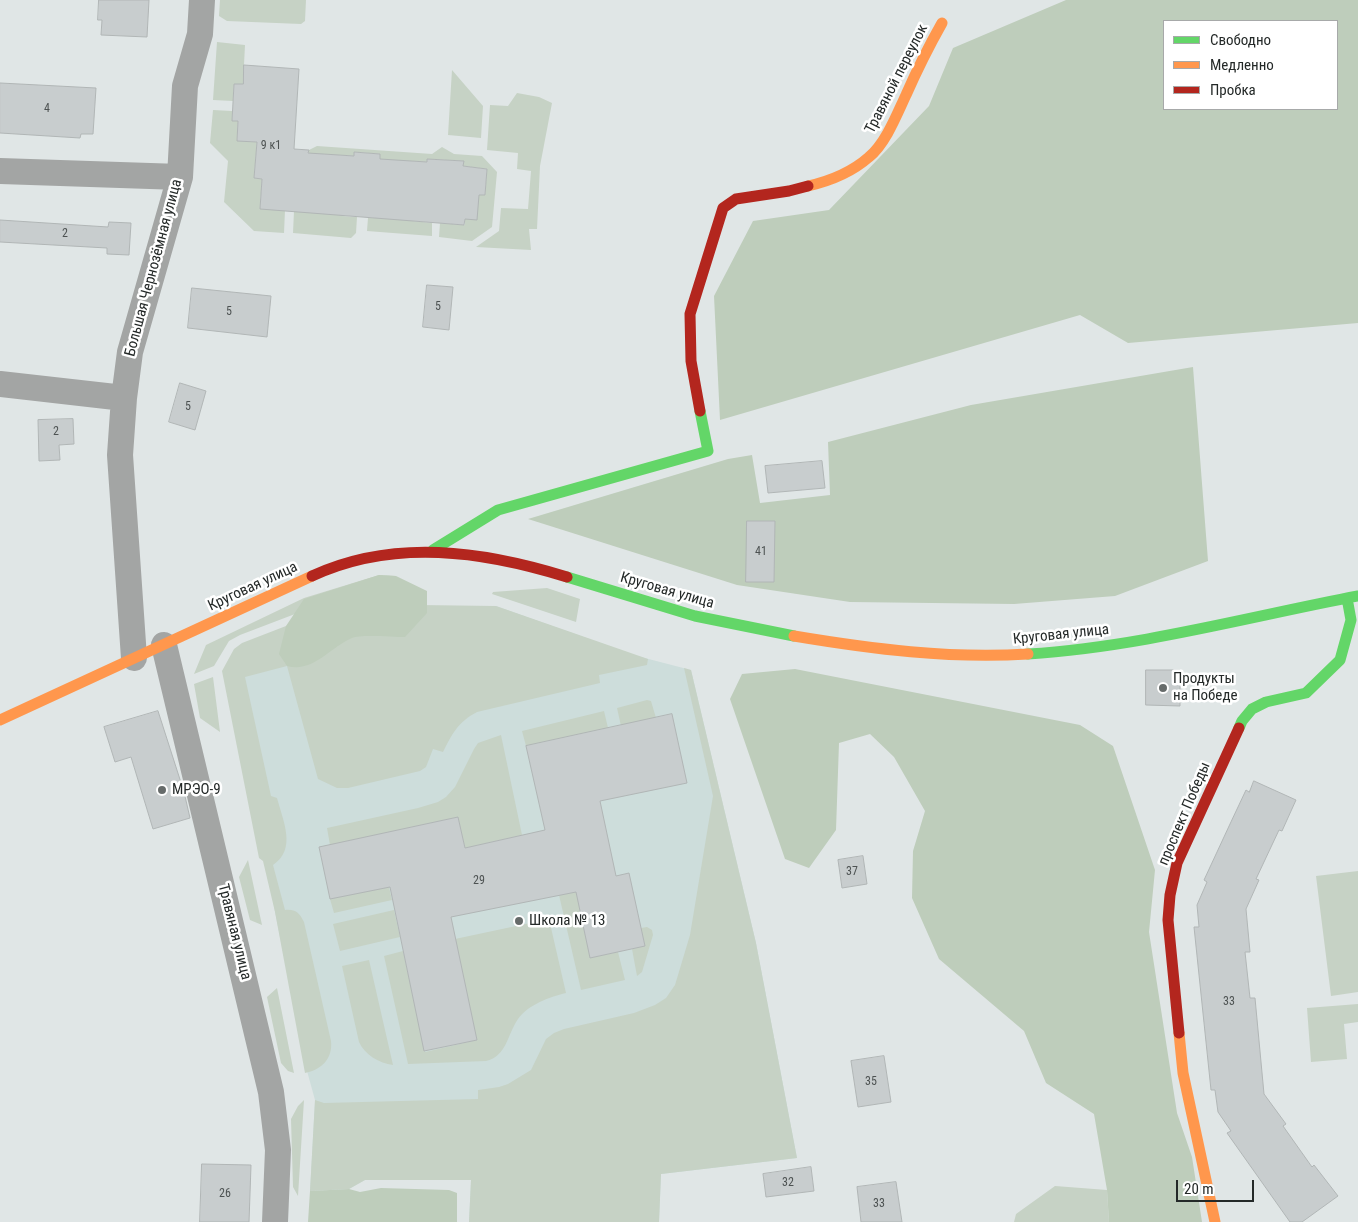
<!DOCTYPE html>
<meta charset="utf-8">
<style>
body{margin:0}
#map{position:relative;width:1358px;height:1222px;overflow:hidden;background:#e0e6e6;font-family:"Roboto Condensed",sans-serif}
canvas{display:block}
.legend{position:absolute;left:1163px;top:20px;width:175px;height:90px;box-sizing:border-box;background:#fff;border:1px solid #a7a9a9;margin:0;padding:6px 9px;list-style:none;font-size:15px;color:#242928}
.legend li{display:flex;align-items:center;gap:10px;height:25px}
.legend b{width:25px;border:1px solid #a7a9a9}
.scale{position:absolute;left:1176px;top:1180px;width:78px;height:22px;box-sizing:border-box;border:2px solid #242928;border-top:0;padding-left:6px;font-size:15px;line-height:18px;white-space:nowrap;color:#242928;-webkit-text-stroke:4px #fff;paint-order:stroke}
</style>
<div id="map">
<canvas width="1358" height="1222"></canvas>
<ul class="legend">
<li><b style="height:6px;background:#63d668"></b>Свободно</li>
<li><b style="height:6px;background:#ff974d"></b>Медленно</li>
<li><b style="height:6px;background:#b3261e"></b>Пробка</li>
</ul>
<div class="scale">20 m</div>
</div>
<script>
const context = document.querySelector('canvas').getContext('2d');
context.lineJoin = 'round';
function paint(path, color) {
  context.fillStyle = color;
  context.fill(path, 'evenodd');
}
function trace(path, color, width, dash) {
  context.strokeStyle = color;
  context.lineWidth = width;
  context.lineCap = dash ? 'butt' : 'round';
  context.setLineDash(dash || []);
  context.stroke(path);
}
function label(font, color, halo, rows, align = 'center') {
  context.font = font + ' "Roboto Condensed",sans-serif';
  context.lineWidth = 5;
  context.setLineDash([]);
  context.textBaseline = 'middle';
  context.strokeStyle = halo;
  context.fillStyle = color;
  for (const [text, x, y, turn = 0] of rows) {
    context.save();
    context.translate(x, y);
    context.rotate((+turn || 0) * Math.PI / 180);
    context.textAlign = isNaN(turn) ? turn : align;
    if (halo) context.strokeText(text, 0, 0);
    context.fillText(text, 0, 0);
    context.restore();
  }
}
paint(new Path2D(`
 M496 606 637 656 691 670 756 943 797 1158 661 1174 659 1222H469L471 1180H365L349 1189 310 1191 315 1100 307 1071 275 912 238 664Z`), '#cddddb');
paint(new Path2D(`
 M220 0H306L305 21 301 24 227 21 219 16Z
 M217 42 245 45 243 84H234L233 101 213 100Z
 M452 70 483 106 481 138 448 135Z
 M517 93 539 97 552 103 540 166 537 229H529L531 250 476 247 499 231 501 208 528 209 531 171 517 169 518 153 487 150 490 105 508 106Z
 M213 110 232 111V120L238 121 237 140 257 142 254 178 262 179 260 208 285 210 284 233 254 231 224 202 228 161 210 143Z
 M317 146 432 154 442 147 454 154 482 156 497 172 492 227 472 241 439 237 440 223 465 225V219L479 195H485L487 169 463 166V161L428 159 427 162 380 161V154L355 152 354 156 308 154 309 150Z
 M294 211H342V216L357 217 356 233 351 238 293 233Z
 M413 211V221L432 223V236L367 231 368 218H380Z
 M379 575 396 576 338 602 295 614 240 635 229 641 214 666 194 674 206 645 304 598Z
 M547 588 580 599 576 622 492 594 493 592Z
 M419 605 496 606 648 659 647 665 599 675 600 683 477 712C458 722 452 734 443 752L433 749 426 767 420 771 348 788H337L318 779 287 666 245 677 271 796 277 798C283 821 297 849 273 865L285 910C295 909 299 912 304 922L331 1041C333 1059 321 1070 305 1073L275 912 263 861 259 858 222 671 234 649 242 643 286 626 337 615Z
 M684 668 691 670 756 943 797 1158 661 1174 659 1222H469L471 1180H365L349 1189 310 1191 315 1100 324 1103 478 1099V1090L499 1087 508 1084 531 1070 546 1039 554 1033 564 1029 634 1013 655 1005 666 998 675 985 690 935 713 796Z
 M213 677 220 732 200 718 194 684Z
 M647 700 651 701 656 718 621 726 617 708Z
 M604 711 608 728 526 746 522 731Z
 M501 735 522 835 465 848 458 817 330 845 327 828 418 808 438 802 446 797 455 787 474 749 478 743Z
 M248 860 262 925 250 920 239 877Z
 M1358 871V992L1331 996 1316 876Z
 M389 887 392 900 334 913 330 899Z
 M576 891 590 958 618 952 625 980 581 990 559 895Z
 M394 910 400 937 340 951 333 924Z
 M549 919 566 993C549 997 528 1005 518 1019 507 1035 507 1056 486 1061L408 1064 384 956 403 951 425 1052 477 1040 455 939Z
 M647 927 652 930 653 935 642 972 637 976 632 949 645 946 641 928Z
 M369 960 393 1065C379 1063 365 1055 359 1042L342 966Z
 M277 988 294 1073 288 1071 281 1063 267 997Z
 M1358 1004V1022L1344 1024 1347 1059 1311 1062 1307 1008Z
 M304 1100 298 1196 293 1187 291 1119 298 1106Z
 M1055 1186 1107 1190 1109 1222H1014L1016 1214Z`), '#c6d2c5');
paint(new Path2D(`
 M1066 0H1358V323L1128 343 1080 315 720 420 714 296 753 221 829 210 929 106 953 48ZM1164 21H1337V109H1164Z
 M1193 367 1208 561 1115 596 1014 604 850 602 737 585 528 519 728 459 752 455 760 503 830 495 828 442 971 405Z
 M379 575 396 576 427 591V613L405 637C394 637 360 634 352 638 329 648 313 673 287 666L279 654 286 626 304 599Z
 M795 669 1080 725 1113 746 1155 870 1149 932 1177 1113 1192 1157 1202 1222H1109L1107 1190 1094 1114 1046 1083 1024 1031 939 959 912 898 913 851 925 811 894 757 870 734 839 743 836 830 809 868 785 859 730 699 742 674Z
 M381 1188 449 1190 457 1193V1222H308L310 1191 349 1189 360 1192Z`), '#becdbb');
const building = new Path2D(`
 M99 0H149L147 37 101 35 102 20H98Z
 M244 65 299 69 294 149 309 150 308 153 354 156V152L380 154V159L427 162V159L464 161 463 166 487 169 485 195H479L477 220 465 219 464 225 260 209 262 179 254 178 257 142 237 141 238 121H232L234 84H243Z
 M0 83 96 88 93 134H81L80 138 0 133Z
 M0 220 108 227 109 222 131 223 129 255 107 254V248L0 242Z
 M427 285 453 287 449 330 423 327Z
 M192 288 271 296 267 337 188 328Z
 M180 383 206 391 195 430 169 422Z
 M73 419 74 444 59 445 60 460 39 461 38 420Z
 M822 461 825 488 768 493 765 466Z
 M747 521H775L774 582H746Z
 M1146 670H1180V706L1146 705Z
 M158 711 184 792 190 818 153 829 131 757 115 762 104 727Z
 M672 714 687 783 600 801 616 876 629 873 645 946 590 958 576 892 451 917 477 1040 424 1051 390 887 330 899 319 847 458 817 465 848 545 830 526 746Z
 M1254 781 1296 800 1282 831 1279 830 1256 879 1259 880 1246 909 1250 952H1245L1250 998H1255L1264 1094 1286 1124 1283 1126 1312 1167 1314 1165 1338 1196 1302 1222H1290L1227 1133 1231 1131 1218 1112 1215 1090H1211L1194 927H1199L1197 905 1207 882 1204 880 1230 824 1246 790 1249 792Z
 M863 856 867 884 842 888 838 860Z
 M884 1056 891 1102 858 1107 851 1061Z
 M202 1164 251 1165 249 1222H200Z
 M811 1167 814 1191 766 1197 763 1174Z
 M896 1182 902 1222H861L857 1187Z`);
paint(building, '#c8cdce');
trace(building, '#b1b6b6', 1);
trace(new Path2D(`
 M0 171 180 177
 M0 384 124 398
 M164 645 271 1092 278 1150 275 1222
 M134 658 120 455 124 398 130 352 180 177 185 86 200 34 202 0`), '#a3a5a4', 26);
trace(new Path2D(`
 M433 550 498 510 708 451 700 411
 M567 577 695 616 794 636
 M1028 654C1139 647 1248 617 1358 596
 M1239 728 1242 721 1252 709 1266 702 1306 693 1340 660 1351 620 1347 598`), '#63d668', 11);
trace(new Path2D(`
 M808 186C830 181 852 172 869 157 886 143 897 114 906 95 917 70 929 46 942 23
 M794 636C872 649 949 659 1028 654
 M0 720 312 576
 M1179 1033 1183 1073 1215 1222`), '#ff974d', 11);
trace(new Path2D(`
 M700 411 691 361 690 314 723 208 736 199 789 191 808 186
 M312 576C394 538 483 551 567 577
 M1179 1033 1168 920 1170 895 1177 863 1239 728`), '#b3261e', 11);
for (const [x, y, r, color] of [
 [1163,688,5,"#666b6a"],
 [162,790,5,"#666b6a"],
 [519,921,5,"#666b6a"]
]) {
  const dot = new Path2D();
  dot.arc(x, y, r, 0, 2 * Math.PI);
  context.fillStyle = color;
  context.fill(dot);
  trace(dot, '#fff', 2);
}
label('12px', '#4d5252', null, [
 ["4",47,109],
 ["9 к1",271,146],
 ["2",65,234],
 ["5",438,307],
 ["5",229,312],
 ["5",188,407],
 ["2",56,432],
 ["41",761,552],
 ["37",852,872],
 ["29",479,881],
 ["33",1229,1002],
 ["35",871,1082],
 ["32",788,1183],
 ["26",225,1194],
 ["33",879,1204]
]);
label('15px', '#242928', '#fff', [
 ["Травяной переулок",897,79,-63],
 ["Большая Чернозёмная улица",154,268,-75],
 ["Круговая улица",253,587,-25],
 ["Круговая улица",667,591,16],
 ["Круговая улица",1061,635,-6],
 ["проспект Победы",1185,814,-67],
 ["Травяная улица",234,932,76]
]);
label('15px', '#242928', '#fff', [
 ["Продукты",1173,679],
 ["на Победе",1173,696],
 ["МРЭО-9",172,790],
 ["Школа № 13",529,921]
], 'left');
</script>
